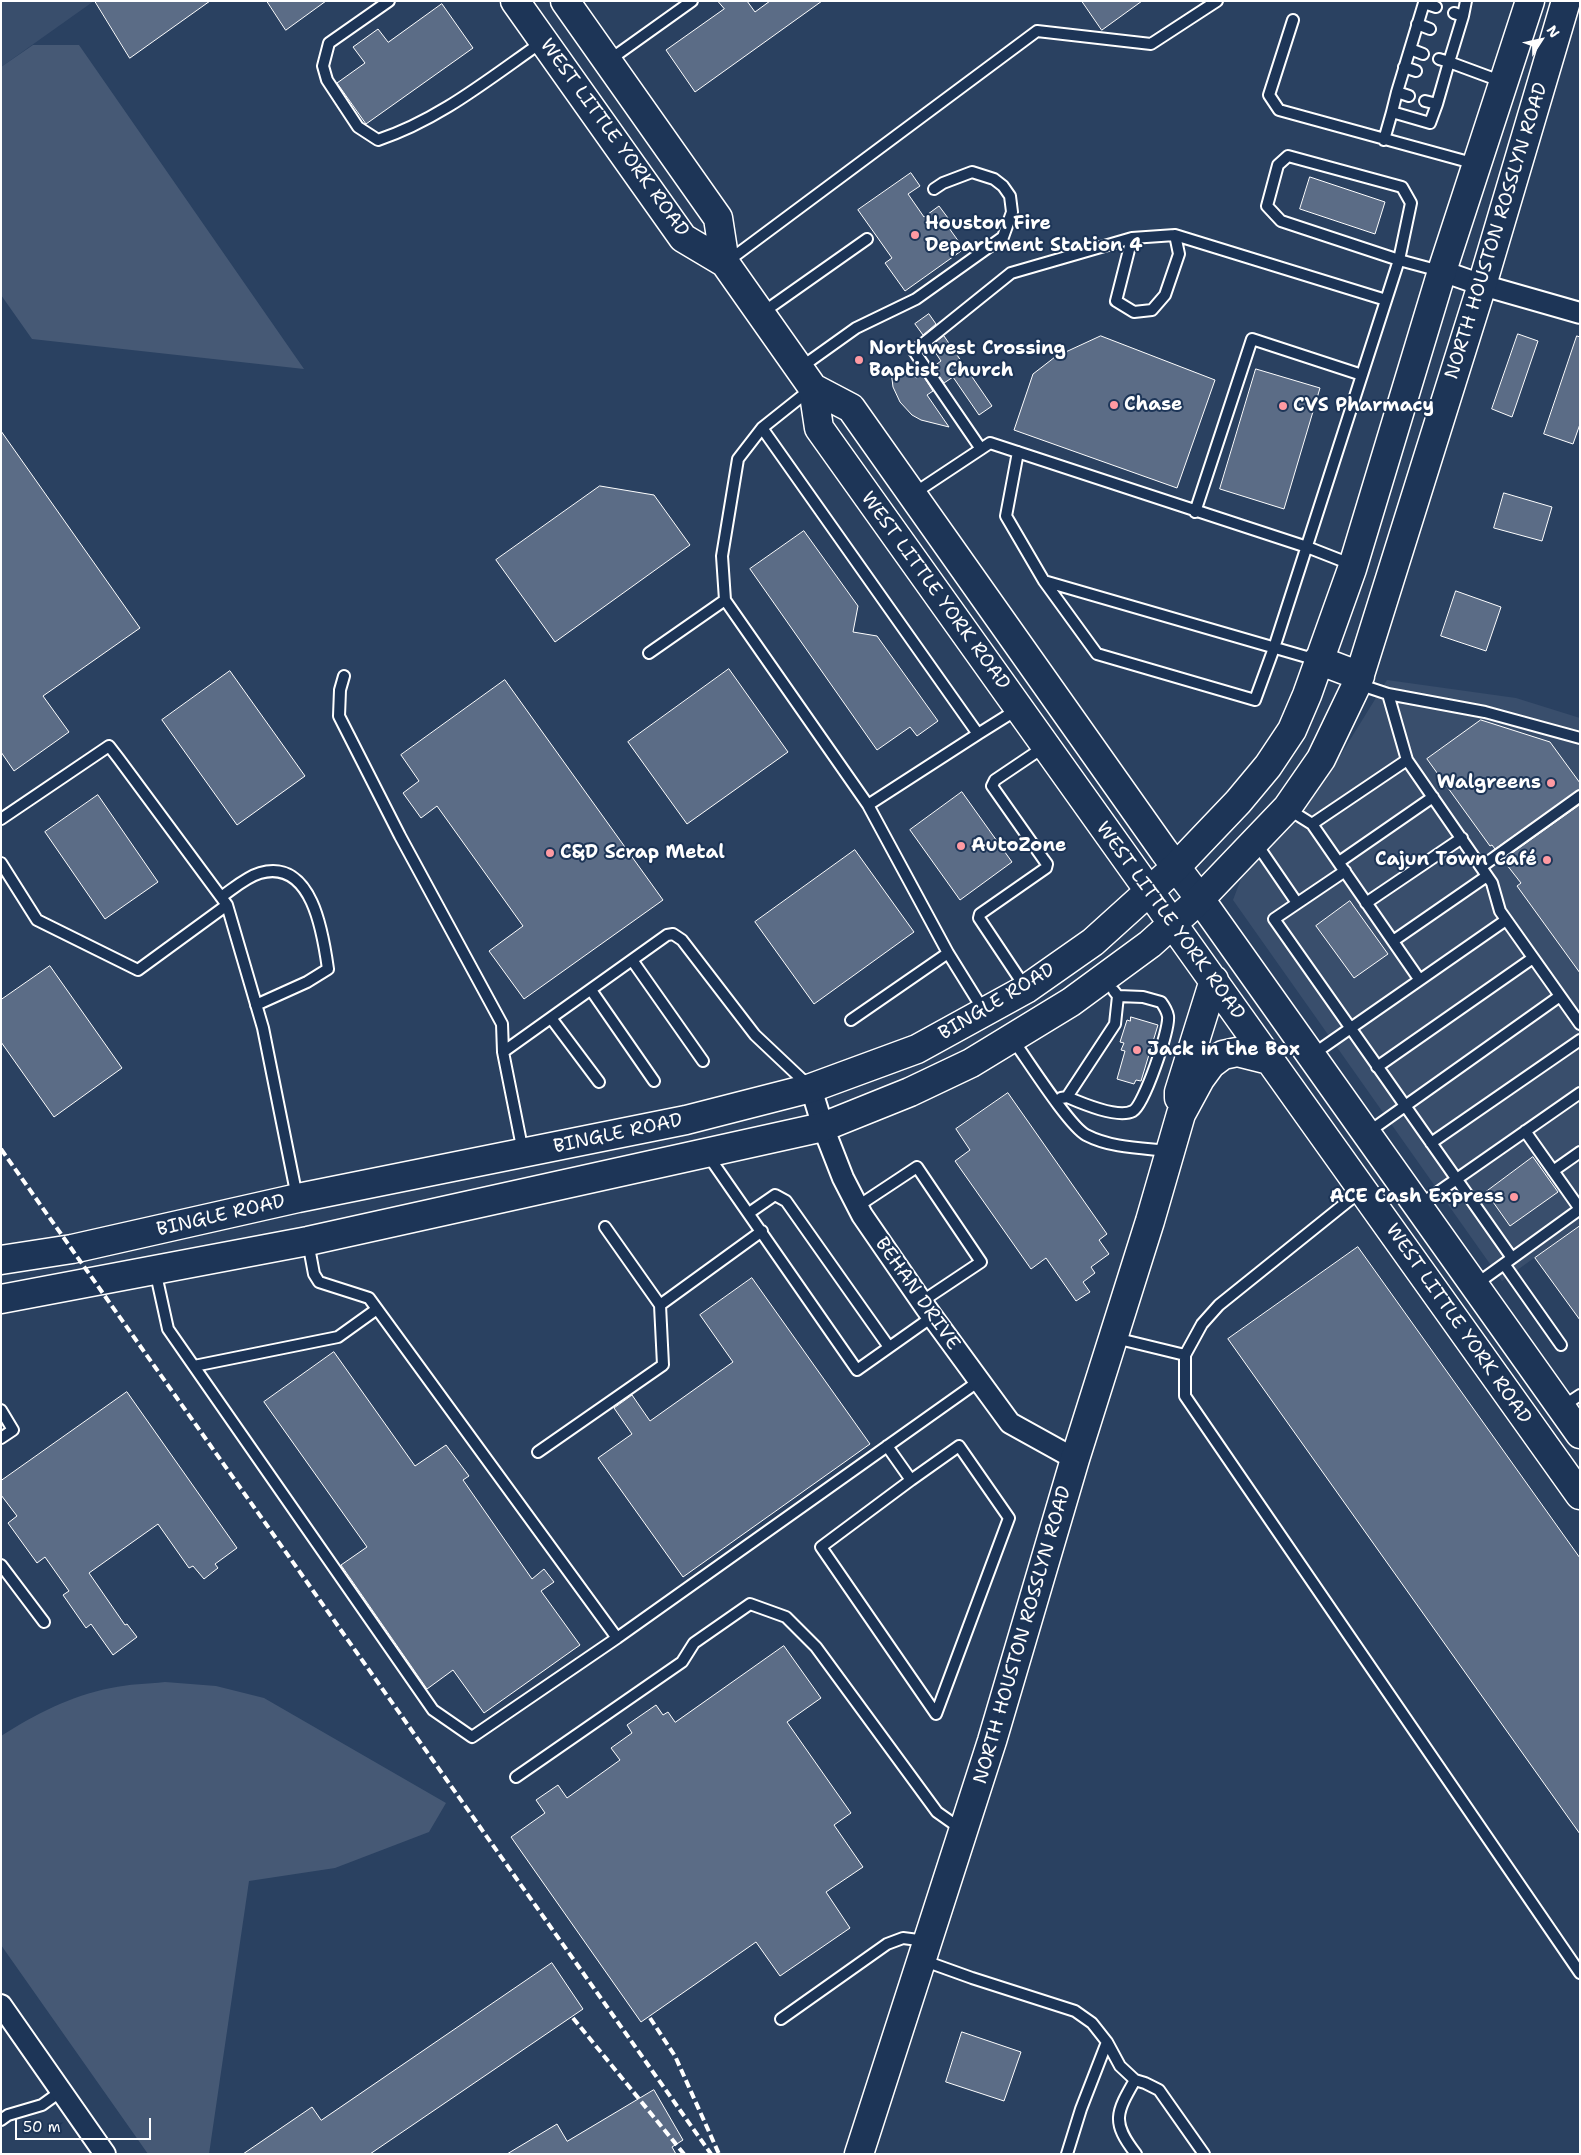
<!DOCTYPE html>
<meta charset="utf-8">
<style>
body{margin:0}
#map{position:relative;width:1581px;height:2155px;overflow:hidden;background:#2a4161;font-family:"Shantell Sans",sans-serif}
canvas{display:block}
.frame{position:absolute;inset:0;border:2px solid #fff;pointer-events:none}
.north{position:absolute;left:1516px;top:15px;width:50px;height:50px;-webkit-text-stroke:4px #1d3557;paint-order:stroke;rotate:55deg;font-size:14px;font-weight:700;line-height:20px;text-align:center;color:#fff}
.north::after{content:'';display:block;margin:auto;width:18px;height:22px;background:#fff;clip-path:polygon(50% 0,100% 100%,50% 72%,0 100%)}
.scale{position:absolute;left:15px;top:2118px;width:136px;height:22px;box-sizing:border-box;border:2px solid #fff;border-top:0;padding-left:6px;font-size:15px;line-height:18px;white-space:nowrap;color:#fff;-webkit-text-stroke:4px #1d3557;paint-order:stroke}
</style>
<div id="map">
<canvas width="1581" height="2155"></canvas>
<div class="frame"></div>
<div class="north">N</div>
<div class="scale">50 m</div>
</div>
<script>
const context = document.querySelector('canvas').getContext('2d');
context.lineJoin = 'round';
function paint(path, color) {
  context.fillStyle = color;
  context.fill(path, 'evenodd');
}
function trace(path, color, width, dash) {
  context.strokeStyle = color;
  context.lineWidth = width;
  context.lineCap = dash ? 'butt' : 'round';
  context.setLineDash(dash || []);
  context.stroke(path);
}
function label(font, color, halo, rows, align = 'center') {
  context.font = font + ' "Shantell Sans",sans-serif';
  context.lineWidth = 4;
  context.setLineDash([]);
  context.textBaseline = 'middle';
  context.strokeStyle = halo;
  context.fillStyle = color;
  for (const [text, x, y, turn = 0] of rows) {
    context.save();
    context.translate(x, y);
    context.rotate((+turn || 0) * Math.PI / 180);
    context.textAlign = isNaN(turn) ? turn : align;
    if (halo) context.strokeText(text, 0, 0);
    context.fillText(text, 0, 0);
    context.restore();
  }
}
paint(new Path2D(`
 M1 1H94L1 67Z
 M1387 680 1516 698 1580 718V1225L1502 1281 1233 900 1241 879 1294 821 1340 756Z`), '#394e6c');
paint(new Path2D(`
 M33 45H79L304 369 32 339 1 295V67Z
 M165 1682 216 1686 264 1698 446 1803 429 1832 335 1868 249 1881 209 2154H148L1 1945V1736C36 1714 70 1696 111 1688 129 1684 147 1684 165 1682Z`), '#465975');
const building = new Path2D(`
 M95 1H210L130 58Z
 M267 1H326L286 30Z
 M718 1H747L755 12 770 1H822L695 92 666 50 724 9Z
 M1082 1H1142L1102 30Z
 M442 4 473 48 366 124 337 83 365 63 353 47 378 29 388 42Z
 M911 173 920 186 908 194 924 217 939 206 948 218 944 221 964 249 905 291 885 263 892 258 858 210Z
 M1310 177 1385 202 1375 234 1300 209Z
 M929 314 936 324 923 335 915 324Z
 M1518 334 1538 341 1512 417 1492 409Z
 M944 336 992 406 979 415 953 377 944 383 933 367 941 361 931 346Z
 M1101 336 1215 380 1177 488 1014 430 1033 374 1055 357Z
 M1577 336 1580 337V424L1573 444 1544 434Z
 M910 369 916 378 922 374 933 391 927 395 949 427 921 420 912 415 900 402 893 387 891 371Z
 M1256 369 1320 388 1284 509 1220 489Z
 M1 431 140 628 43 696 69 732 14 771 1 752Z
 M600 486 654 495 690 545 555 642 496 560Z
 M1504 493 1552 507 1542 541 1494 528Z
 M804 531 858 606 853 632 877 636 938 721 917 736 910 727 877 750 750 569Z
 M1456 591 1501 607 1486 651 1441 636Z
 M729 669 788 752 687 824 628 742Z
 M230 671 305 776 237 825 162 720Z
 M505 680 663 900 524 999 489 951 523 926 437 806 421 818 403 793 419 781 401 755Z
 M1481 720 1550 742 1580 783V789L1495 849 1492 845 1490 846 1427 759Z
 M962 792 1012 862 960 900 910 830Z
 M98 795 158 882 105 919 45 832Z
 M1580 805V973L1517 886 1521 883 1503 860Z
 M855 850 914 932 814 1004 755 922Z
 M1350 901 1388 954 1354 978 1316 926Z
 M50 966 122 1068 54 1117 1 1042V1000Z
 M1131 1017 1158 1025 1141 1081 1136 1080 1134 1084 1117 1079 1125 1051 1121 1050 1124 1043 1120 1042 1127 1020 1130 1021Z
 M1008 1093 1107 1234 1099 1240 1109 1254 1091 1267 1095 1273 1083 1282 1090 1292 1076 1301 1046 1258 1031 1269 955 1161 970 1150 956 1129Z
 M1533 1157 1558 1192 1510 1226 1486 1192Z
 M1580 1226V1320L1535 1258Z
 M1358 1247 1580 1558V1834L1228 1339Z
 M752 1278 870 1444 683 1577 598 1458 632 1434 614 1408 632 1395 650 1421 733 1362 700 1315Z
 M334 1352 415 1466 446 1445 469 1476 463 1480 532 1579 544 1569 554 1582 541 1591 580 1645 484 1713 453 1670 427 1689 341 1565 367 1547 264 1402Z
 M127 1392 237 1548 215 1564 218 1568 204 1579 193 1566 189 1568 158 1524 89 1573 125 1625 127 1624 137 1637 113 1655 91 1624 86 1628 63 1595 69 1591 45 1557 37 1563 8 1523 17 1516 1 1495V1481Z
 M784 1646 821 1698 787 1722 851 1813 834 1825 863 1867 826 1892 850 1928 780 1976 756 1942 641 2022 511 1837 545 1813 536 1800 558 1785 567 1798 620 1760 611 1748 632 1733 627 1725 656 1705 663 1715 668 1712 675 1722Z
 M552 1963 583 2009 370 2154H243L312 2107 321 2120Z
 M962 2032 1021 2052 1004 2101 946 2082Z
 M654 2090 683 2140 672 2147 676 2154H507L557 2124 567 2141Z`);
paint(building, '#5b6c86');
trace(building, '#fff', 1);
const lane = new Path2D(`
 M389 1 329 43 323 66 327 80 358 127 378 140C439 120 490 78 542 42
 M1454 13 1463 16 1449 62 1503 82
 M1463 16 1466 1
 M1293 20 1269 95 1279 110 1476 164
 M1417 24 1430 29
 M1410 49 1423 54
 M608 61 692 1
 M1404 67 1416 71
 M1397 92 1392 112 1430 123 1437 104
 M1409 96 1397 92 1424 3 1436 7
 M1425 101 1437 104 1449 62 1439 59
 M1384 140 1392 112
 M1175 235 1179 254 1165 295 1152 310 1134 312 1116 301 1132 238 1175 235 1386 300
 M728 261 1037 31 1151 44 1217 1
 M762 313 867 239
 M800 368 856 328 916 299 1003 237 1012 212 1010 196 1003 186 994 179 972 172 943 183 934 189
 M811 389 762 428 738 459 722 556 725 600 868 805 948 953 984 1011
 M762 428 978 734 1018 709
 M981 449 914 351 1011 273 1132 238
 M1018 452 1006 516 1044 581 1097 654 1255 700 1274 648 1399 260 1411 203 1402 187 1288 156 1278 165 1267 206 1281 221 1399 260 1440 271
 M913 494 990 443 1307 547 1353 565
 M1195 512 1252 339 1362 375
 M1044 581 1317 660
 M649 653 725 600
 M344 676 340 690 339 716 400 836 502 1024 503 1052 523 1152
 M1358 684 1388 694 1485 712 1580 738
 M1388 694 1407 760 1492 883 1500 911 1580 1024
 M868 805 978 734
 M1288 809 1312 824 1419 979
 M1 819 109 746 119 759 227 905 263 1028 297 1197
 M1312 824 1407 760
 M1256 843 1297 903
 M1339 862 1433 797
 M1 863 37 920 138 970 227 905
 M1481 867 1580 796
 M1345 871 1274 919 1512 1258
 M221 897C233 889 246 877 260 873 312 858 323 933 328 969L307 982 256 1005
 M1366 903 1462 838
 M1393 941 1487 876
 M632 960 703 1061
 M1025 987 979 918 980 914 1046 868 1047 864 1044 860 992 786 995 780 1044 747
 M591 990 654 1081
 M551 1018 599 1082
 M851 1020 948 953
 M1013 1040C1027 1059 1069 1126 1086 1135 1111 1148 1141 1148 1169 1151
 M503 1052 667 935 673 934 682 940 755 1035 808 1085
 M1312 1055 1506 920
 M1377 1067 1533 958
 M1067 1097C1081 1103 1118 1119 1133 1111 1144 1105 1170 1029 1168 1016 1167 1011 1164 1006 1161 1002L1143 997 1118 996
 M1061 1098 1067 1097 1115 1024 1118 996 1114 991
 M1525 1131 1580 1209
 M1367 1133 1560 996
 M1431 1143 1580 1040
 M707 1154 857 1370 932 1317
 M1553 1171 1580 1152
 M858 1206 917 1167 981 1262 921 1302
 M1418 1206 1580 1093
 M749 1213 775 1195 786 1201 889 1347
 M605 1227 660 1305
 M1504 1264 1561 1345
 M155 1270 168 1329 433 1710 472 1737 617 1638 369 1298 319 1282 314 1274 308 1242
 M1475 1285 1580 1209
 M1115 1338 1185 1355V1396L1580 1973
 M1185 1355 1202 1324 1219 1305 1362 1190
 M194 1366 338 1337 377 1309
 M1562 1407 1580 1395
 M1 1410 13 1430 1 1438
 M887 1446 911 1480 959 1446 1009 1518 936 1714 821 1547 911 1480
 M538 1452 663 1365 660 1305 762 1231
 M1 1565 44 1622
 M617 1638 979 1381
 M516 1777 682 1662 694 1643 750 1604 786 1617 816 1647 937 1812 961 1829
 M922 1960 972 1978 1075 2011 1092 2023 1107 2042 1120 2066 1135 2080 1145 2083 1159 2090 1204 2154
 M781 2019 887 1944 903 1938 926 1941
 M1135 2080C1116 2113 1111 2122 1136 2154
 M1 2120 8 2115 42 2105 60 2092
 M1067 2154 1081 2109 1107 2042`);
const street = new Path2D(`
 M1442 271 1482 285 1580 313
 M811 1088 823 1127 843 1178 862 1215 926 1308 1010 1423 1075 1459
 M1 2005 105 2154`);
const secondary = new Path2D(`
 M515 1 683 238 725 263 813 388 819 428 1580 1495
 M565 1 718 218 725 263
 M813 388 851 408 1164 851 1200 899 1580 1434
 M1179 1098V1092L1214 980
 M859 2154 992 1741 1075 1459 1150 1221 1181 1114 1200 1079 1211 1064 1223 1055 1237 1052 1269 1060`);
const primary = new Path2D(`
 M1318 660 1360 676
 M1 1260 72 1249 298 1198 686 1120 811 1088 917 1049 1026 989 1093 942 1176 867 1238 802 1268 766 1292 730 1307 695 1352 569 1442 271 1530 1
 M1 1299 308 1241 823 1127 910 1092 971 1063 1071 1002 1150 944 1200 899 1287 808 1321 759 1357 684 1482 285 1566 1`);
trace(lane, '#fff', 14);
trace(street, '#fff', 24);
trace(secondary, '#fff', 31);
trace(primary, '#fff', 31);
trace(lane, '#1d3557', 10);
trace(street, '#1d3557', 20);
trace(secondary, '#1d3557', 28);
trace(primary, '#1d3557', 28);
trace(new Path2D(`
 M1 1149 711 2154
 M573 2018 684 2154
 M650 2018 675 2056 719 2154`), '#fff', 4, [8, 4]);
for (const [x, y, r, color] of [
 [915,235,5,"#ff9aa2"],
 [859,360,5,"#ff9aa2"],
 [1114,405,5,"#ff9aa2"],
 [1283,406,5,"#ff9aa2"],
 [1551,783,5,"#ff9aa2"],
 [961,846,5,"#ff9aa2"],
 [550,853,5,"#ff9aa2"],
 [1547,860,5,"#ff9aa2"],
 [1137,1050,5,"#ff9aa2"],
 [1514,1197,5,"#ff9aa2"]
]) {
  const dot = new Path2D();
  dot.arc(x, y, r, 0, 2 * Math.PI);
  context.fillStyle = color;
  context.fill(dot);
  trace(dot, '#1d3557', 2);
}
label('19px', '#fff', '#1d3557', [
 ["WEST LITTLE YORK ROAD",614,138,54],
 ["NORTH HOUSTON ROSSLYN ROAD",1497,231,-73],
 ["WEST LITTLE YORK ROAD",935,591,54],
 ["WEST LITTLE YORK ROAD",1170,921,54],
 ["BINGLE ROAD",997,1002,-31],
 ["BINGLE ROAD",618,1134,-12],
 ["BINGLE ROAD",221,1216,-13],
 ["BEHAN DRIVE",917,1294,55],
 ["WEST LITTLE YORK ROAD",1458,1324,55],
 ["NORTH HOUSTON ROSSLYN ROAD",1023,1635,-74]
]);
label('bold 19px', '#fff', '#1d3557', [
 ["Houston Fire",925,224],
 ["Department Station 4",925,246],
 ["Northwest Crossing",869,349],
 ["Baptist Church",869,371],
 ["Chase",1124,405],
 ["CVS Pharmacy",1293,406],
 ["Walgreens",1541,783,"right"],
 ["AutoZone",971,846],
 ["C&D Scrap Metal",560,853],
 ["Cajun Town Café",1537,860,"right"],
 ["Jack in the Box",1147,1050],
 ["ACE Cash Express",1504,1197,"right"]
], 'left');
</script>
